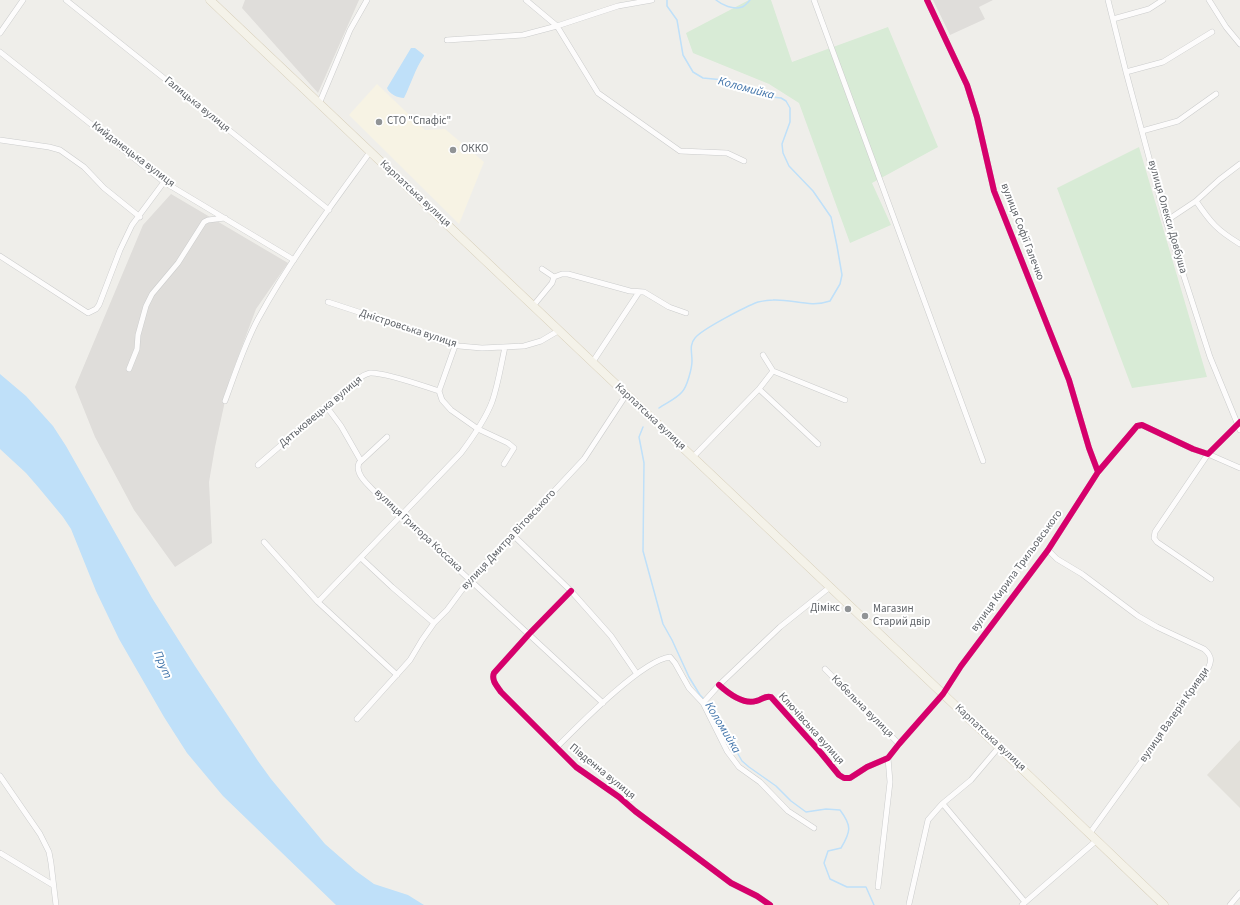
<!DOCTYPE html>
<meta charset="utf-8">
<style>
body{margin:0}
canvas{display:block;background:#efeeea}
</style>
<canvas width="1240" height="905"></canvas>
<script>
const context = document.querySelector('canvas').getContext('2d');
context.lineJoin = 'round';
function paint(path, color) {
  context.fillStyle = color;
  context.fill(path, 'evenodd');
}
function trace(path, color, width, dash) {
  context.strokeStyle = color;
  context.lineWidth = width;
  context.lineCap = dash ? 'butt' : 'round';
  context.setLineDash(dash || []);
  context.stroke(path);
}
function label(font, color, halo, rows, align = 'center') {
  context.font = font + ' "Source Sans 3",sans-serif';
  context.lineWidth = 4;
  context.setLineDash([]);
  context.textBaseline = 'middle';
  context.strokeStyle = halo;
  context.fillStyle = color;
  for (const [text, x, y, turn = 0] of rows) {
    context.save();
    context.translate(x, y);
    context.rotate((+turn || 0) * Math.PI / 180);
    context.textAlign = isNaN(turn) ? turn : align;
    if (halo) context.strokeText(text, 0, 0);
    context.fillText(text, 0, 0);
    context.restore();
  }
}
paint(new Path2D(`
 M377 84 425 130 445 129 484 162 459 224 349 115Z`), '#f7f3e4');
paint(new Path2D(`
 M245 0H359L318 93 242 8Z
 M933 0H993L979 7 985 19 950 35Z
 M171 194 288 263 256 309 230 378 215 447 209 482 212 543 175 567 134 510 95 437 75 387 143 225Z`), '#dfddda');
paint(new Path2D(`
 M1240 740V808L1207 775Z`), '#e2e0da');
paint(new Path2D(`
 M749 0H771L792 62 888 27 938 147 872 183 891 225 850 243 799 103 769 84 693 53 686 33Z
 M1139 147 1207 377 1132 388 1057 188Z`), '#d8ebd6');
paint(new Path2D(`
 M411 48H415L424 55V56C415 69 411 84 404 98 398 98 389 94 387 88Z
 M0 374 26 396 53 426 66 446 152 598 195 666 258 761 271 779 325 844 356 871 374 884 408 895 424 905H336L223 796 187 753 164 717 119 639 96 591 71 529 63 517 39 488 26 473 0 449Z`), '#bfe0f9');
trace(new Path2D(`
 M716 0C722 5 733 10 742 7 745 6 748 2 750 0
 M659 408C666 403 676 399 682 392 687 387 692 368 692 361 692 352 689 345 695 338 702 329 747 306 758 302 763 301 768 300 773 300 793 299 810 308 830 301L840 284 842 275 837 246 831 217 813 191 789 166 783 153 782 144 790 122V108L786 101 781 98 763 96 742 85 724 80 703 78 693 72 683 55 677 20 667 6V0
 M643 427 639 437 644 463 643 551 663 624 672 640 689 677 700 695 710 705 742 761 749 767 776 786 791 801 806 812 826 809 840 810C852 826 851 831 841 848L828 851 824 863 830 879 847 887H866L874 905`), '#bfe0f9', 1.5);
const minor = new Path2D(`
 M66 0 329 210
 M526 0 557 26 598 93 680 151 727 153 744 161
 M814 0 983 461
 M927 0 967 85 977 117 994 191 1069 380 1089 448 1098 472
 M1108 0 1126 72 1166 221 1210 357 1240 430
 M1209 0 1226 27 1240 44
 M1113 19 1149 9 1163 0
 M0 33 23 0
 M447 40 523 35 557 26 618 6 652 0
 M0 52 164 182 294 260
 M1126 72 1163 62 1212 32
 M319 104 350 30 367 0
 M1142 131 1178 121 1216 94
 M0 140 49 147 60 150 84 167 104 188 140 217
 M1196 201C1211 223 1217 230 1240 244
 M1166 221 1196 201 1219 180 1240 164
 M0 256 88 313 96 309 99 305 120 250 132 225 164 182
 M542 269 554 277 562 274H568L630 291 644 292 669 307 686 313
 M328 302 386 321 443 342 459 346 482 348 524 346 541 341 558 331
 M533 306 552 283 554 277
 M763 355 773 371 845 400
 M592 363 639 292
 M129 369 137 349 138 335 146 306 152 294 178 263 204 222 208 220 225 218
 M759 389 818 444
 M439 391 455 346
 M225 401C235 374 244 345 258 319 290 260 331 206 370 152
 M326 406 341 426 361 461
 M387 437 359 463C354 475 371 487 378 495L603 703
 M693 457 759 389 773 371
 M258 465 354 382C358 379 364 374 370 373 385 372 423 386 439 391L442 400 451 410 478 429 508 443 514 448 504 464
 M513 535 571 591 611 636 637 674
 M264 542 318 602 397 675
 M1048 550 1057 559 1082 574 1138 616 1157 627 1204 649C1214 657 1211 664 1205 674L1090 833
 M361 558 392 587 434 623
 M1211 579 1157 542 1154 538 1155 532 1208 454 1240 468
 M571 591 529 634 494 673C491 680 497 686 501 692L576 767 619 797 635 811 731 883 757 896 770 905
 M318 602 461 453C473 437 485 420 492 402 498 385 501 365 505 347
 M825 669 899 744
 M719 685C728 693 744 705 756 701 762 700 765 695 771 697L821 753 839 775 844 778H850L867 767 888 758 899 744 943 694 961 666 1048 550 1098 472 1137 426 1142 425 1193 449 1208 454 1240 422
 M703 703 719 685 780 627 830 587
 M357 719 410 660 422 640 434 623 447 610 470 579 513 535 584 459 626 395
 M557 747C578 726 642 660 670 657L675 663 689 688 703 703 727 751 739 767 760 782 788 811 814 828
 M0 776 40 834 49 852 51 863 56 905
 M943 804 1025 902
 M0 853 53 885
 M878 887 890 782 888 758
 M909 904 928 820 942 804 971 780 999 747
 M1022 905 1097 840
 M1230 905 1240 893`);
const primary = new Path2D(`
 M210 0 999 747 1164 905`);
trace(minor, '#cbcccc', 6);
trace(primary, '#d7ceb8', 9);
trace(minor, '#fdfcfc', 5);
trace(primary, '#f4f2e9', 8);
trace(new Path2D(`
 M927 0 967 85 977 117 994 191 1069 380 1089 448 1098 472
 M571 591 529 634 494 673C491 680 497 686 501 692L576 767 619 797 635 811 731 883 757 896 770 905
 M719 685C728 693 744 705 756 701 762 700 765 695 771 697L821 753 839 775 844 778H850L867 767 888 758 899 744 943 694 961 666 1048 550 1098 472 1137 426 1142 425 1193 449 1208 454 1240 422`), '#d6006c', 6);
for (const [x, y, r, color] of [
 [379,122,4,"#919496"],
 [453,150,4,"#919496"],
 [848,609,4,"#919496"],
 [865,616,4,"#919496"]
]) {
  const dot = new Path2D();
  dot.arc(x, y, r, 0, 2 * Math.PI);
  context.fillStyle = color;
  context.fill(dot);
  trace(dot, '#fff', 1.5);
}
label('11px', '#5f6368', '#fff', [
 ["Галицька вулиця",197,105,39],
 ["Кийданецька вулиця",133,155,37],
 ["Карпатська вулиця",415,194,43],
 ["вулиця Олекси Довбуша",1167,217,74],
 ["вулиця Софії Галечко",1022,232,69],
 ["Дністровська вулиця",408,329,18],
 ["Дятьковецька вулиця",321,412,-40],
 ["Карпатська вулиця",650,417,43],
 ["вулиця Григора Коссака",418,531,43],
 ["вулиця Дмитра Вітовського",509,540,-47],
 ["вулиця Кирила Трильовського",1017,571,-54],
 ["Кабельна вулиця",862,707,45],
 ["вулиця Валерія Кривди",1175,715,-55],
 ["Ключівська вулиця",811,729,48],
 ["Карпатська вулиця",990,738,43],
 ["Південна вулиця",602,772,39]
]);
label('11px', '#5f6368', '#fff', [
 ["СТО \"Спафіс\"",387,122],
 ["ОККО",461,150],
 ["Дімікс",840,609,"right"],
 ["Магазин",873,610],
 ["Старий двір",873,623]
], 'left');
label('italic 12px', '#4174aa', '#fff', [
 ["Коломийка",746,89,15],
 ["Прут",162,665,67],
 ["Коломийка",722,728,59]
]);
</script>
